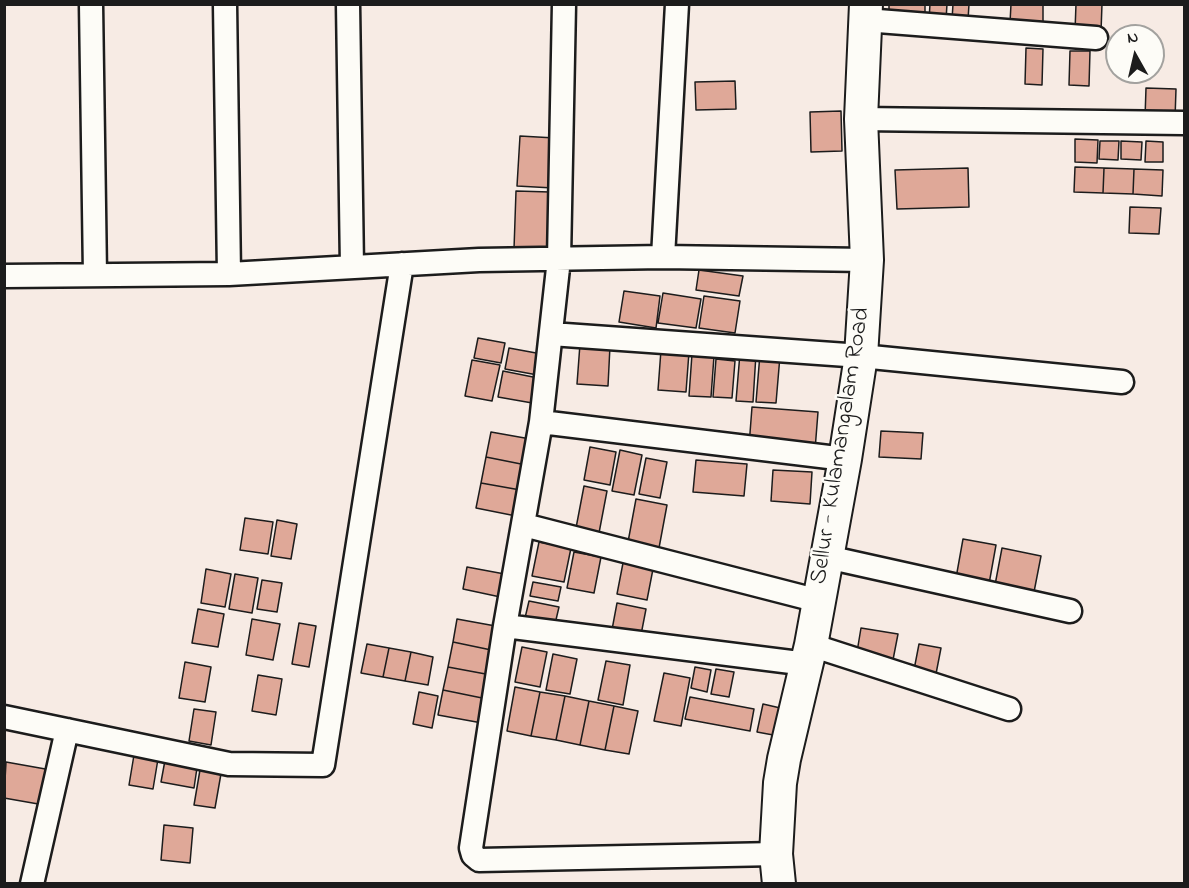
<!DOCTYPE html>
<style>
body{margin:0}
#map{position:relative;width:1189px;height:888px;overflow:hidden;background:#f7ebe4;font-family:"Indie Flower",sans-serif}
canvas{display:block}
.frame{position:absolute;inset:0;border:6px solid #1c1c1c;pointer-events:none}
.north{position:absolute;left:1105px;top:24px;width:60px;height:60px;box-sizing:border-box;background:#fdfcf7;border:2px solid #a3a29f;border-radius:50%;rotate:352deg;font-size:16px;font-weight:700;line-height:24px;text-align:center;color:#1c1c1c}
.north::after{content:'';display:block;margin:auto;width:21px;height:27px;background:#1c1c1c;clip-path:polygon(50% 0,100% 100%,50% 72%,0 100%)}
</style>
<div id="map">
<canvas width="1189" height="888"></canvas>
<div class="frame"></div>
<div class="north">N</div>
</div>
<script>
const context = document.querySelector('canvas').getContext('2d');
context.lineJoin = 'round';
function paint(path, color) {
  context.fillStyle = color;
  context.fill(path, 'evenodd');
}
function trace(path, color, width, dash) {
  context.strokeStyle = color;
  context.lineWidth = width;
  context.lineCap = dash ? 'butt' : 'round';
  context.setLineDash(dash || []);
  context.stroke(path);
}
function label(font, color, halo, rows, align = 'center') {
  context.font = font + ' "Indie Flower",sans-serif';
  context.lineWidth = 5;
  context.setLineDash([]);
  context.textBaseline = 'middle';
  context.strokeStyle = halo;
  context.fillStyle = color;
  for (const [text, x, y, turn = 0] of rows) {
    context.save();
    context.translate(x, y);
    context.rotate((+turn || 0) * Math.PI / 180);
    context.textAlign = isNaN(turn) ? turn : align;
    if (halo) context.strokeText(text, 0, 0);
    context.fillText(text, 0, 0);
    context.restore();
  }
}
const building = new Path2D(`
 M889 4H925V17L889 15Z
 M930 4H947L946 20H929Z
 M953 4H969L968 20H952Z
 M1011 4H1043V24L1010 23Z
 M1076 4H1102L1101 32 1075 31Z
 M1026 48 1043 49 1042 85 1025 84Z
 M1070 51H1090L1089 86 1069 85Z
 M735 81 736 109 696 110 695 82Z
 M1146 88 1176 89 1175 119 1145 118Z
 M841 111 842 151 811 152 810 112Z
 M520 136 555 138 553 188 517 186Z
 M1075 139 1098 140 1097 163 1075 162Z
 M1100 141H1119L1118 160 1099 159Z
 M1121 141 1142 142 1141 160 1121 159Z
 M1146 141 1163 142V162H1145Z
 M1075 167 1104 168 1103 193 1074 192Z
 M968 168 969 207 897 209 895 170Z
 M1104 168 1134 169 1133 194 1103 193Z
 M1134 169 1163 170 1162 196 1133 194Z
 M516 191 550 192 548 250 514 249Z
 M1130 207 1161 208 1159 234 1129 233Z
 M699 270 743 276 739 296 696 290Z
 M624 291 660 296 656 328 619 322Z
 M663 293 701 299 696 328 658 323Z
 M704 296 740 301 735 333 699 328Z
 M478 338 505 343 501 363 474 358Z
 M580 344 610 346 608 386 577 384Z
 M509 348 547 355 543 376 505 369Z
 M661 350 689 352 686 392 658 390Z
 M740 353 756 354 753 402 736 401Z
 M692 354 714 356 711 397 689 396Z
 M760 354 780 356 776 403 756 402Z
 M716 359 735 361 732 398 713 397Z
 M472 360 500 365 492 401 465 396Z
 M503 371 543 379 538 404 498 397Z
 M752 407 818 412 815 450 749 446Z
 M881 431 923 433 921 459 879 457Z
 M491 432 536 440 531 466 486 457Z
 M590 447 616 452 610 485 584 480Z
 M620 450 642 455 634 495 612 491Z
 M486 457 531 466 526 491 481 483Z
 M646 458 667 462 660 498 639 494Z
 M696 460 747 464 744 496 693 492Z
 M773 470 812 472 810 504 771 501Z
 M481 483 526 491 521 517 476 508Z
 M584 486 607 491 599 533 576 528Z
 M636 499 667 505 659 548 628 542Z
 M245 518 273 522 268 554 240 550Z
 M277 520 297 524 291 559 271 556Z
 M963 539 996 545 989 584 956 578Z
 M539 542 571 548 564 582 532 576Z
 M1002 548 1041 556 1034 592 995 585Z
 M574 552 601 557 594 593 567 588Z
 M623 563 653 569 647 600 617 594Z
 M467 567 510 575 505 598 463 589Z
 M206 569 231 574 225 607 201 603Z
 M235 574 258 578 252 613 229 609Z
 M262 580 282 583 277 612 257 609Z
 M533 582 561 587 558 601 530 596Z
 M529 601 559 607 555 624 525 618Z
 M617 603 646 609 640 640 611 635Z
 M198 609 224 614 218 647 192 643Z
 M252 619 280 624 273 660 246 655Z
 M457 619 501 627 496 651 453 642Z
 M299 623 316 626 309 667 292 664Z
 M861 628 898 634 892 665 856 658Z
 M453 642 496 651 491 675 448 667Z
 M367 644 389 648 383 677 361 673Z
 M919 644 941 648 935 679 913 675Z
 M522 647 547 652 540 687 515 682Z
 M389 648 411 652 405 681 383 677Z
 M411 652 433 657 428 685 405 681Z
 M553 654 577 659 570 694 546 690Z
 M606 661 630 665 623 705 598 700Z
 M185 662 211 667 205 702 179 698Z
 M448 667 491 675 487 699 443 690Z
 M695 667 711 670 707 692 691 688Z
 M716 669 734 672 729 697 711 694Z
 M664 673 690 678 681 726 654 721Z
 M258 675 282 679 276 715 252 711Z
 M515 687 540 692 531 736 507 731Z
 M443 690 487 699 482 723 438 715Z
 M419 692 438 696 432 728 413 724Z
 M540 692 565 696 556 740 531 736Z
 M565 696 589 701 580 745 556 740Z
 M690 697 754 709 750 731 685 719Z
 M589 701 614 706 605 750 580 745Z
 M763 704 789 710 784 737 757 732Z
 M614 706 638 711 629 754 605 750Z
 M194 709 216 712 211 745 189 741Z
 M135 749 159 753 153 789 129 785Z
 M166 755 198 761 194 788 161 782Z
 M6 762 51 770 44 805 4 798Z
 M201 764 222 768 215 808 194 805Z
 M164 825 193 828 190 863 161 860Z`);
paint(building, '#dfa898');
trace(building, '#1c1c1c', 1.5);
const street = new Path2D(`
 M91 4 95 275
 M225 4 229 274
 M348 4 352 267
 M564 4 559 259 541 422 505 626 471 848 473 855 479 860 776 854
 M865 20 1096 38
 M861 119 1184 123
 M663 257 677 4
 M4 276 229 274 479 260 663 257 867 260
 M551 334 861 356 1122 382
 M541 422 845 459
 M524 525 819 601
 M827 557 1070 611
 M505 626 807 664
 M811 645 1009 709
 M4 717 229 764 323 765 402 264
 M32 884 67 730`);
const secondary = new Path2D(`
 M779 884 776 854 780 783 784 759 811 645 845 459 861 356 867 260 861 119 866 4`);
trace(street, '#1c1c1c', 27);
trace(secondary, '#1c1c1c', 36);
trace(street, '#fdfcf7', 22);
trace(secondary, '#fdfcf7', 32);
label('24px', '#1c1c1c', '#fdfcf7', [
 ["Sellur - Kulamangalam Road",842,446,-81]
]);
</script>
